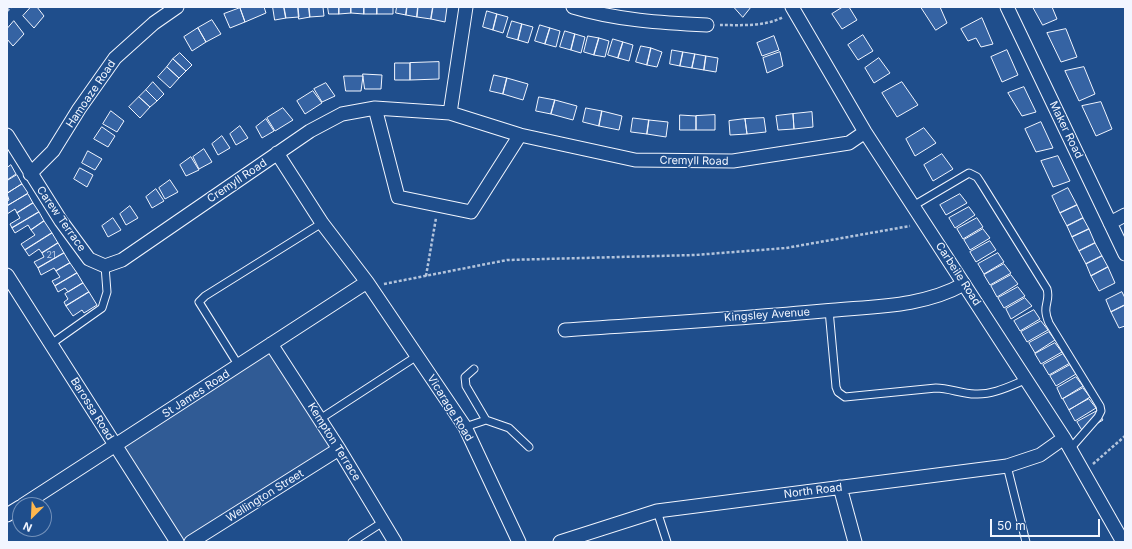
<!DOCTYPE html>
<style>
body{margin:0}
#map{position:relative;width:1132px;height:549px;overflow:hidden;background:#1f4e8c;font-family:Inter,sans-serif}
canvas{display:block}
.frame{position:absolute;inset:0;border:8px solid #f2f6ff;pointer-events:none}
.north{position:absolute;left:12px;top:497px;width:40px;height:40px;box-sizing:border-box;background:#1f4e8c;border:1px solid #7391ba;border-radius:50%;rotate:204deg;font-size:11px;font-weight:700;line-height:16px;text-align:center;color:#f2f6ff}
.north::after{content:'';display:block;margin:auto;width:14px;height:18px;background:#ffb74d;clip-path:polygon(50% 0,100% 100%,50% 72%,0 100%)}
.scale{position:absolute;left:990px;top:519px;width:110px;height:18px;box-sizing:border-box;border:2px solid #f2f6ff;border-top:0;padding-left:5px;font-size:12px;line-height:14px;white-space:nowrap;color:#f2f6ff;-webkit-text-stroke:3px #1f4e8c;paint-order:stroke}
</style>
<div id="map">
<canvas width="1132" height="549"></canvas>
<div class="frame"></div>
<div class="north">N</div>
<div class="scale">50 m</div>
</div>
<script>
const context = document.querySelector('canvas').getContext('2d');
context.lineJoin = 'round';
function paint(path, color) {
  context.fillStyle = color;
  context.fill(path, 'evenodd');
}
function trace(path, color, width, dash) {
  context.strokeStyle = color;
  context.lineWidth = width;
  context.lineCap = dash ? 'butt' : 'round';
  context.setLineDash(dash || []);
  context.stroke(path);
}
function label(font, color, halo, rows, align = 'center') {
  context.font = font + ' Inter,sans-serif';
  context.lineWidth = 3;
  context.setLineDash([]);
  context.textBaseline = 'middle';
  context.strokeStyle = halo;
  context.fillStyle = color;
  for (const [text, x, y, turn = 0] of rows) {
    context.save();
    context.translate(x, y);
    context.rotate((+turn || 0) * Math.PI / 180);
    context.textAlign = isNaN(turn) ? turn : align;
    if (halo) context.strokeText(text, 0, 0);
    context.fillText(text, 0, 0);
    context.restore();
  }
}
const built = new Path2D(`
 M271 349 335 448 187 542H180L122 448Z`);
paint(built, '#305b95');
trace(built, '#a8bbd7', 1);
const building = new Path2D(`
 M31 7H37L44 16 34 28 23 16Z
 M242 7H264L266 13 245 22 240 8Z
 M273 7H284L286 18 275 20Z
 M284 7H298L299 17 286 18Z
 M298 7H309L310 17 299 19Z
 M309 7H323L324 16 310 17Z
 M328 7H339V14H329Z
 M339 7H351V13L339 14Z
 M351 7H364V14L351 13Z
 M364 7H377V14H364Z
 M377 7H393V14H377Z
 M397 7H407L406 15 396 13Z
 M407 7H418L417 17 406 15Z
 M418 7H433L431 19 417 17Z
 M433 7H447L445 22 431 19Z
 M734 7H751L743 17Z
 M843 7H849L857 20 842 29 832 14Z
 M921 7H940L947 23 936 30Z
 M1033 7H1052L1057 19 1043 25Z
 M240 8 245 22 230 28 224 14Z
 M487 11 497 14 493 30 483 27Z
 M497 14 508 17 503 33 493 30Z
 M982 18 993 44 981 47 976 38 968 41 961 29Z
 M212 20 221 34 206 42 198 28Z
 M14 21 24 34 13 46 7 39V29Z
 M512 21 522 24 518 40 507 37Z
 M522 24 533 27 528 43 518 40Z
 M540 25 550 28 545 44 535 41Z
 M198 28 206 42 192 51 184 37Z
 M550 28 560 31 556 47 545 44Z
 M1066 29 1077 57 1061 62 1047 33Z
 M565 31 575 34 571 50 560 47Z
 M575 34 585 37 581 53 571 50Z
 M863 35 873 51 858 60 848 45Z
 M588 36 599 38 594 55 584 52Z
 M774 36 779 50 762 56 757 43Z
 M599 38 609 41 605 57 594 55Z
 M613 39 623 42 618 58 608 55Z
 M623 42 633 45 629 61 618 58Z
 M641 46 651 48 647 65 636 62Z
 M651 48 662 52 657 67 647 65Z
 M672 50 683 52 680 66 670 64Z
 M1007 50 1018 75 1002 82 991 57Z
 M683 52 695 54 692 68 680 66Z
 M780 52 783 66 767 73 763 58Z
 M180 53 192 65 186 71 173 59Z
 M695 54 706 56 704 70 692 68Z
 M706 56 718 58 716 72 704 70Z
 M879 58 890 73 874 83 865 68Z
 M173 59 186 71 179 78 167 67Z
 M439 62V79L410 80V63Z
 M395 63H410V80H395Z
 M167 67 179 78 170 88 158 77Z
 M1084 67 1095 94 1079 101 1065 71Z
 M363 74 382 75 381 89H365Z
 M494 75 507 78 503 94 490 91Z
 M344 76H363L361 91H346Z
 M507 78 528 84 523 100 503 94Z
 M153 82 164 94 157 101 146 90Z
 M902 82 918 105 897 117 882 93Z
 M326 83 335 96 322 102 314 89Z
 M1024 87 1036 112 1022 116 1008 93Z
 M146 90 157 101 150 107 139 97Z
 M313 91 322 103 305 114 297 101Z
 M139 97 150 107 140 118 129 107Z
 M539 97 555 100 551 114 536 111Z
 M555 100 577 106 573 120 551 114Z
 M1101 102 1112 129 1096 136 1082 106Z
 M283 108 293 120 275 131 267 118Z
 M586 108 602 111 599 126 583 122Z
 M111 111 124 121 117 132 103 124Z
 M602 111 622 116 619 130 599 126Z
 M812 112 813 127 794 129 793 114Z
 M793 114 794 129 778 130 776 116Z
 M680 115 696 116V130H680Z
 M715 115V130H696V116Z
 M633 118 649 120 647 134 631 132Z
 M764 118 766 132 747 134 745 119Z
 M266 119 274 131 262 138 256 127Z
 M745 119 747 134 730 135 729 121Z
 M649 120 668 122 666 137 647 134Z
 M1041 122 1053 148 1036 152 1025 129Z
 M240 126 248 138 236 145 230 134Z
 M102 127 115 136 108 147 94 139Z
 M924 128 936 143 915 156 906 139Z
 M222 136 230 148 218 155 212 144Z
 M204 149 212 162 199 169 193 157Z
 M88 151 102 159 95 170 82 163Z
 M942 154 953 169 933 181 924 165Z
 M1058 156 1070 181 1053 187 1041 161Z
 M191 157 199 170 186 176 180 165Z
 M11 165 16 174 7 180V168Z
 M80 168 93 175 87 187 74 179Z
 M17 175 22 184 7 193V181Z
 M170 180 178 192 165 199 159 188Z
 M22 184 28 193 7 206V201L9 200 7 194Z
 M1068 188 1077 205 1060 213 1052 196Z
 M156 189 164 201 152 208 146 197Z
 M28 194 33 203 17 213 15 209 7 214V206Z
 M960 194 967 203 946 215 940 205Z
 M33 203 39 212 12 228 10 224 20 218 17 213Z
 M1077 205 1083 218 1067 226 1060 213Z
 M130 206 138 218 126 225 120 214Z
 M969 207 975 215 955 228 949 218Z
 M39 212 44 221 31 230 28 225 15 233 12 228Z
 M113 218 121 230 108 237 102 226Z
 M977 218 983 227 963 239 957 229Z
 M1083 218 1089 229 1072 237 1067 226Z
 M44 221 52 233 25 250 21 244 35 235 31 230Z
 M983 229 990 238 970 250 964 240Z
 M1089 229 1095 243 1079 251 1072 237Z
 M52 233 58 243 42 253 39 249 29 256 25 250Z
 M990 241 996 250 976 262 970 252Z
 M58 243 64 253 38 268 34 262 44 257 42 253Z
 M1095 243 1102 256 1086 264 1079 251Z
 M64 253 70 263 56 271 54 268 41 275 38 268Z
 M998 253 1004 262 984 274 978 264Z
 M1102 256 1108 267 1091 276 1086 264Z
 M70 263 77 273 55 286 52 281 60 277 56 271Z
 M1004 264 1011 273 990 285 984 275Z
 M1108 267 1115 283 1099 291 1091 276Z
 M77 273 83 283 68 292 65 288 58 292 55 286Z
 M1011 275 1018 284 997 297 991 286Z
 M83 283 89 292 66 306 64 302 68 299 65 294Z
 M1018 287 1025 296 1004 308 998 298Z
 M89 292 97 305 84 313 82 310 73 316 66 306Z
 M1122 292 1125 298V305L1111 312 1106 300Z
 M1025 298 1032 306 1011 319 1006 309Z
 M1125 305V326L1119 328 1111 312Z
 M1034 310 1040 319 1020 331 1014 321Z
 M1041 321 1048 330 1027 342 1021 332Z
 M1049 332 1055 340 1035 353 1029 343Z
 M1055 343 1062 352 1041 364 1035 354Z
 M1063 354 1070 363 1049 375 1043 365Z
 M1070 365 1076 374 1056 386 1050 376Z
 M1076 377 1083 386 1062 399 1057 388Z
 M1083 388 1090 397 1069 410 1063 399Z
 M1089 399 1096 408 1075 421 1069 410Z
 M1097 411 1103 420 1083 432 1077 422Z`);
paint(building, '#3563a3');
trace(building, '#f2f6ff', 1);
const lane = new Path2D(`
 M913 206 969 173 977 177 981 183 1047 289C1051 302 1041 305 1049 323L1100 406 1101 411 1098 417 1070 449
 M829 310 836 387 838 392 845 397 936 388C949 388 962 394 975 394 993 395 1010 386 1025 380
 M51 344 102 308 107 292 105 266
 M239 366 199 302 205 296 322 223
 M320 419 417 356
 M486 420 509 428 529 447
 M465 427 486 420 466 386 465 377 474 369
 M1007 466 1026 542
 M657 511 667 542
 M352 542 383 522`);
const street = new Path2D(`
 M573 7C616 20 662 23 707 25
 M792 7 865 132 1064 438 1123 542
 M1007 7 1125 254
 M375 108 398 197 471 212 520 135
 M450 113 466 7
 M7 135 61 221 89 259 105 266 122 260 310 131 342 114 375 108 450 113 520 135 635 160 733 161 849 143 865 132
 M277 153 322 223 367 282 465 427 519 542
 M30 174 53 151 79 109 115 58 154 23 177 7
 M1110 223 1125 215
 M7 275 177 542
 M565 330C651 324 737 319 823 311 871 306 921 308 964 284
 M271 344 339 449 395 542
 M840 487 855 542
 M23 505 367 282
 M7 515 20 507
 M191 542 339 449
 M560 542 657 511 1007 466 1040 455 1064 438`);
trace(lane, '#f2f6ff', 9);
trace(street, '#f2f6ff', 15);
trace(new Path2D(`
 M7 11 11 7
 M720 25C740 25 765 27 783 17
 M426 276 436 218
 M384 284 507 260 695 255 786 248 910 226
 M1093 464 1125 436`), '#b3c4dc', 2.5, [3, 2]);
trace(lane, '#1f4e8c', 7);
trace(street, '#1f4e8c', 13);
label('9px', '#c3d1e8', null, [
 ["21",51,255]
]);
label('11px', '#f2f6ff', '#1f4e8c', [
 ["Hamoaze Road",91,94,-56],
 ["Maker Road",1066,130,64],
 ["Cremyll Road",694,161,1],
 ["Cremyll Road",237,181,-34],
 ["Carew Terrace",61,219,55],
 ["Carbeile Road",958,274,57],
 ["Kingsley Avenue",767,315,-4],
 ["St James Road",196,394,-33],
 ["Vicarage Road",450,408,58],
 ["Barossa Road",92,409,58],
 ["Kempton Terrace",334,442,58],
 ["North Road",813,491,-7],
 ["Wellington Street",265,496,-32]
]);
</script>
